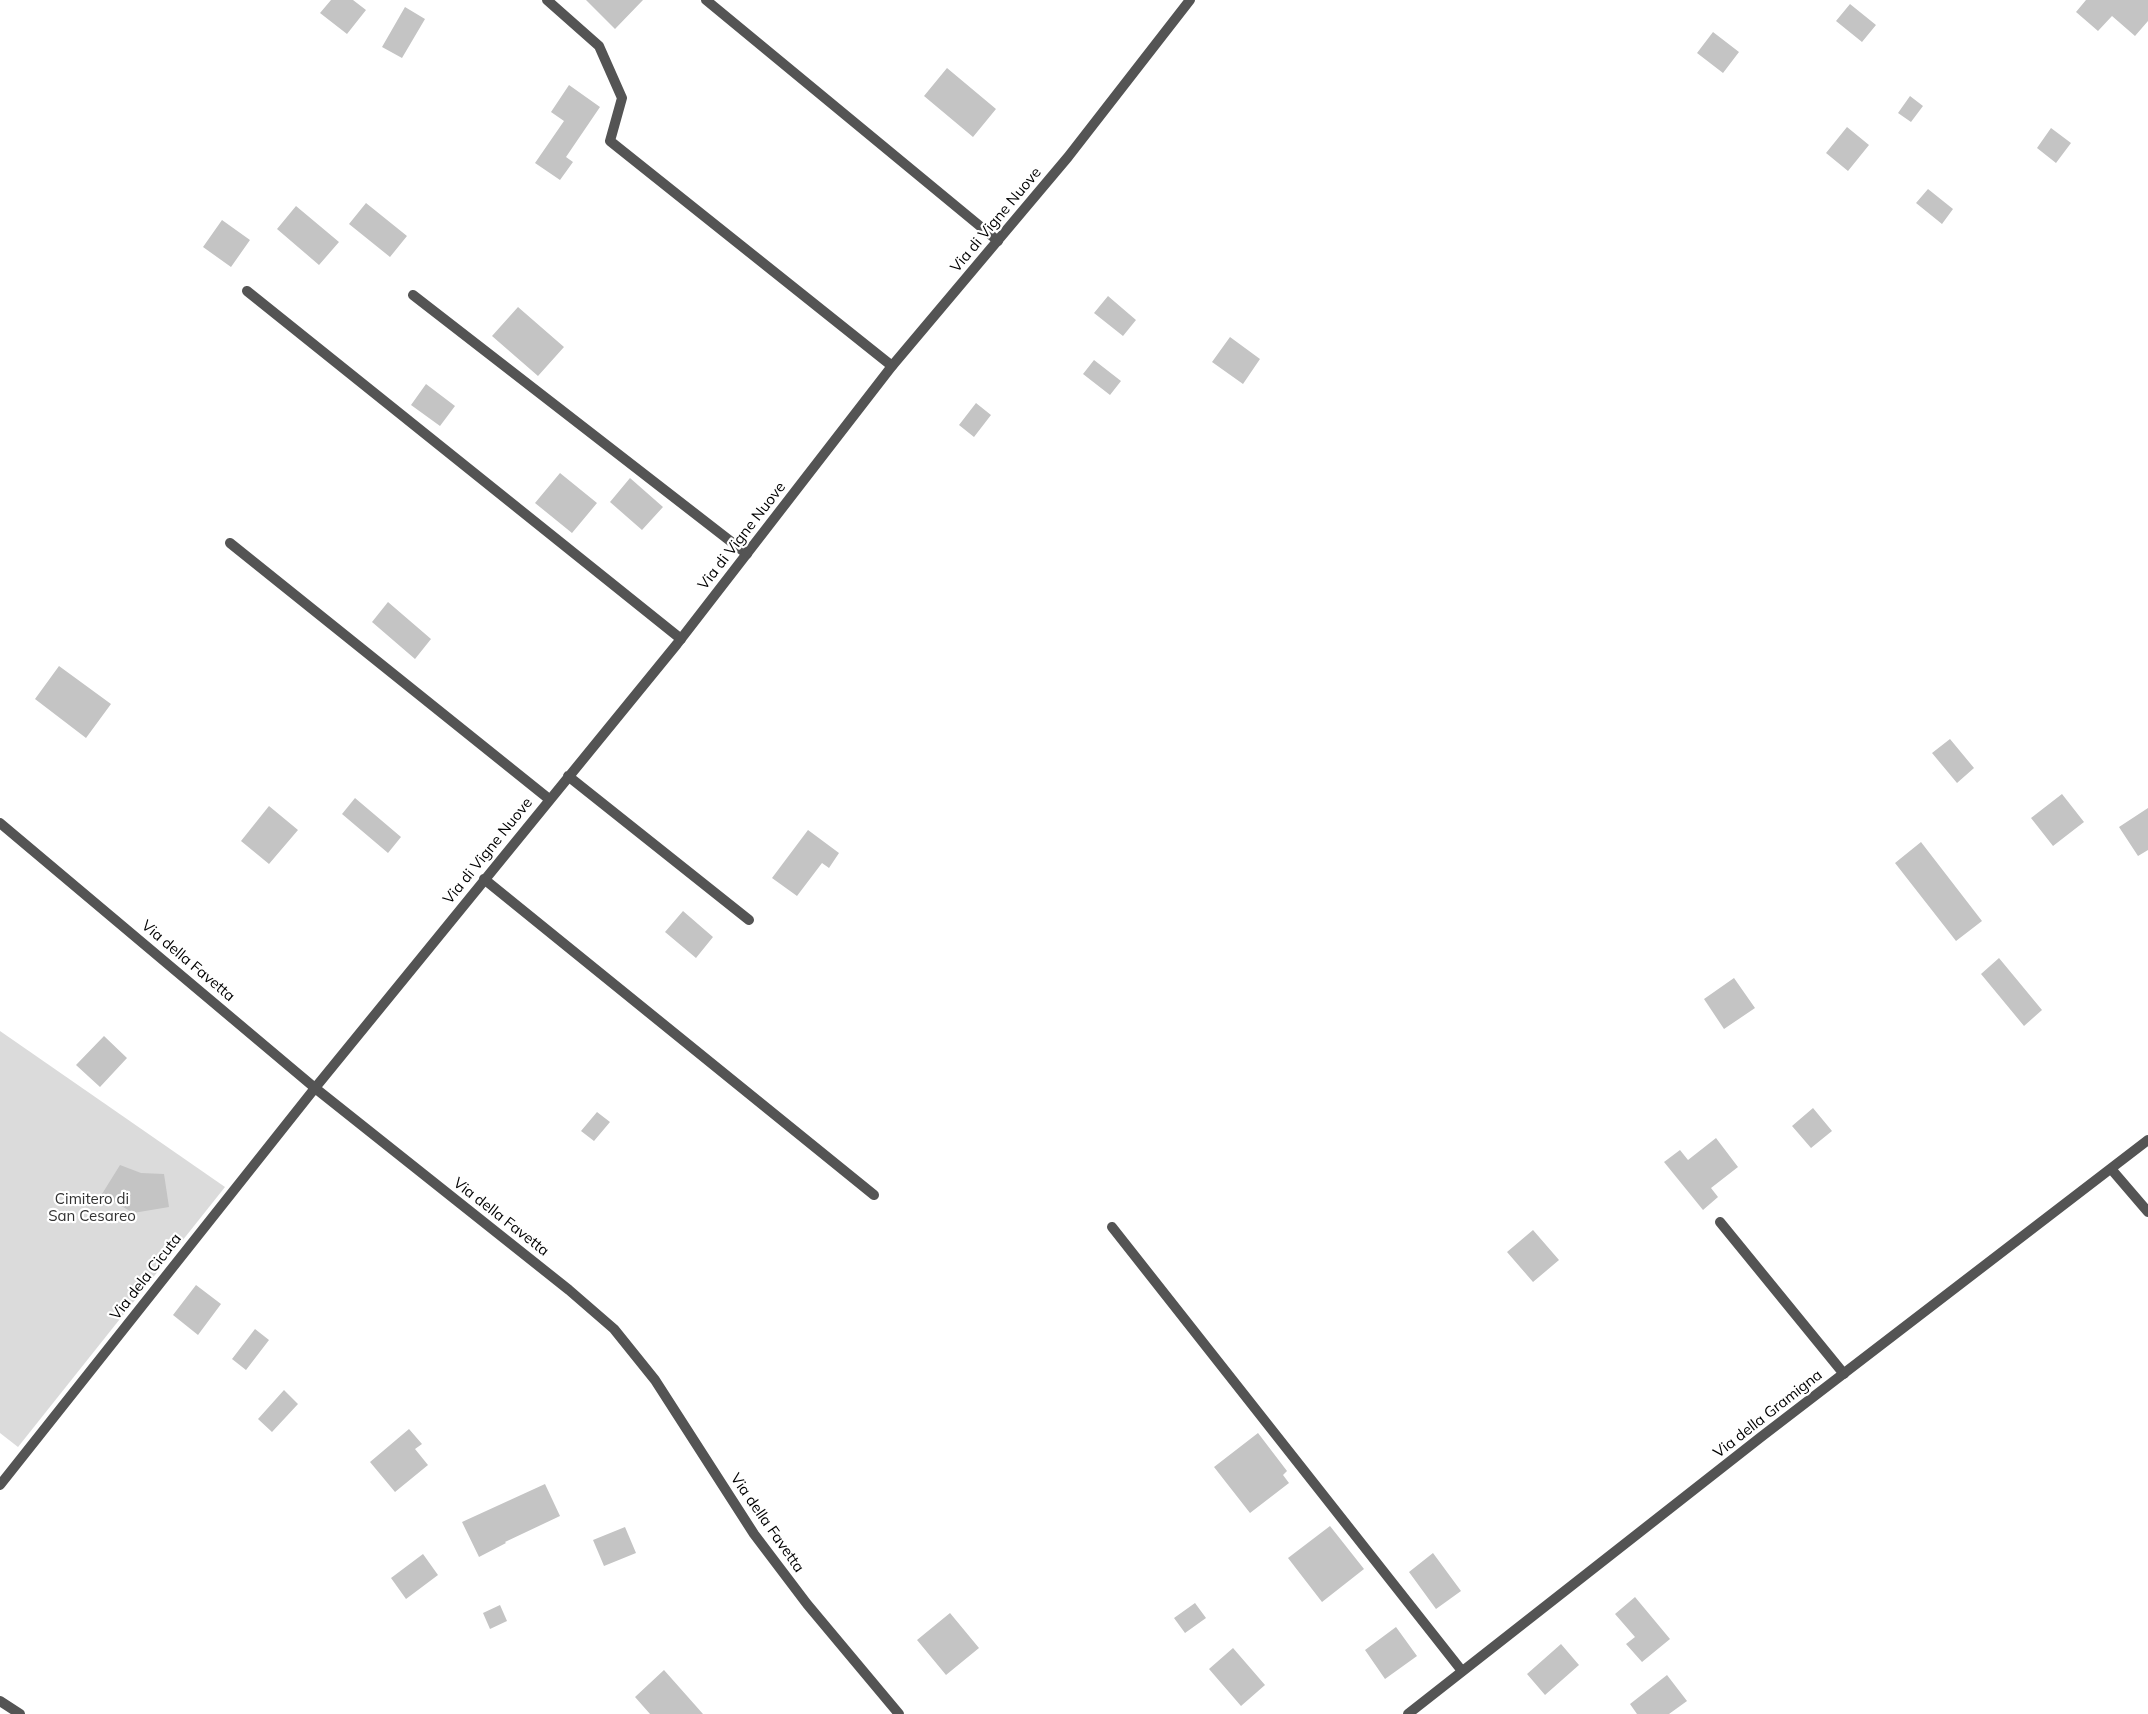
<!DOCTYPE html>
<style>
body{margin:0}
canvas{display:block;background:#fff}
</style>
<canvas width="2148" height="1714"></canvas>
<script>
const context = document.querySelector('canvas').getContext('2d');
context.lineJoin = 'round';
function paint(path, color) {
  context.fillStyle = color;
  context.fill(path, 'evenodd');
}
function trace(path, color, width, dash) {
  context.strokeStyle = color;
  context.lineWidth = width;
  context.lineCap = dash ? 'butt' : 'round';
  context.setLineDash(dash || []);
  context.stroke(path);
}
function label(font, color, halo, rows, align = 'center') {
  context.font = font + ' Mulish,sans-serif';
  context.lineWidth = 4.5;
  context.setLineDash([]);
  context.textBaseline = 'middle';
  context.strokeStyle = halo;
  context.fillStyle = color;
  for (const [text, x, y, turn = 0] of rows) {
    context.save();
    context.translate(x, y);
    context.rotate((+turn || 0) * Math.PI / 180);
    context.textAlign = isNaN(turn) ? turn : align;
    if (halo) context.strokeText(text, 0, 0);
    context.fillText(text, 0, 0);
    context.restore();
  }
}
paint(new Path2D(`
 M0 1031 225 1187 18 1447 0 1433Z`), '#dbdbdb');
paint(new Path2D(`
 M331 0H353L366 10 347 34 320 13Z
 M586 0H643L615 29Z
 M2086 0H2148V21L2135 36 2112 16 2098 31 2076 12Z
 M1850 4 1876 25 1862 42 1836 21Z
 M405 7 425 19 402 58 382 47Z
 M1713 32 1739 52 1723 73 1697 53Z
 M947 68 996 109 973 137 924 96Z
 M569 85 600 107 566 157 573 162 560 180 535 163 564 121 551 112Z
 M1910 96 1923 106 1911 122 1898 113Z
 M1847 127 1869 145 1848 171 1826 153Z
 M2051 128 2071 143 2056 163 2037 148Z
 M1928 189 1953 209 1942 224 1916 203Z
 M366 203 407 236 390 257 349 224Z
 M296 206 339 242 319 265 277 229Z
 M222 220 250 240 231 267 203 247Z
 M1108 296 1136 320 1123 336 1094 313Z
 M518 307 564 347 538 376 492 336Z
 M1230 337 1260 359 1243 384 1212 362Z
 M1094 360 1121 381 1110 395 1083 374Z
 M426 384 455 406 440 426 411 405Z
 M976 403 991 415 974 437 959 425Z
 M560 473 597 503 572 533 535 503Z
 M630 478 663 507 642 530 610 502Z
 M388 602 431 639 415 659 372 622Z
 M59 666 111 704 86 738 35 699Z
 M1950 739 1974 768 1957 783 1932 753Z
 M2062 794 2084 822 2053 846 2031 818Z
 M355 798 401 837 388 853 342 814Z
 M269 806 298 830 269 864 241 841Z
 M2148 808V850L2138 856 2119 827Z
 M808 830 839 853 829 868 822 863 797 896 772 878Z
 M1921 842 1982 921 1956 941 1895 863Z
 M683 911 713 937 696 958 665 932Z
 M1999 958 2042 1010 2024 1026 1981 974Z
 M1734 978 1755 1008 1724 1029 1704 999Z
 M104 1036 127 1058 100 1087 76 1065Z
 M1813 1108 1832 1131 1811 1148 1792 1126Z
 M597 1112 610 1122 594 1141 581 1131Z
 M1716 1138 1738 1167 1711 1188 1718 1197 1703 1210 1664 1162 1680 1150 1688 1160Z
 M120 1165 141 1173 164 1174 169 1207 133 1213 102 1194Z
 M1533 1230 1559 1260 1533 1282 1507 1252Z
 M196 1285 221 1304 198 1335 173 1315Z
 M255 1329 269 1340 246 1370 232 1359Z
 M284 1390 298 1404 272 1432 258 1419Z
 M409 1429 422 1444 415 1449 428 1465 395 1492 370 1462Z
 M1258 1433 1287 1471 1283 1475 1289 1483 1250 1513 1214 1467Z
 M545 1484 560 1516 505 1542 506 1543 479 1557 462 1522Z
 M1330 1526 1364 1569 1322 1602 1288 1558Z
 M625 1527 636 1553 604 1566 593 1540Z
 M1433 1553 1461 1591 1436 1609 1409 1572Z
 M423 1554 438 1575 406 1599 391 1578Z
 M1635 1597 1670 1639 1642 1662 1626 1644 1635 1637 1615 1614Z
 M1195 1603 1206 1618 1185 1633 1174 1618Z
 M500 1605 507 1621 490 1629 483 1613Z
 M950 1613 979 1648 946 1675 917 1640Z
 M1396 1627 1417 1656 1385 1679 1365 1650Z
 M1561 1644 1579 1665 1545 1695 1527 1674Z
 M1233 1648 1265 1685 1241 1706 1209 1669Z
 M664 1670 703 1714H650L635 1697Z
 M1667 1675 1687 1701 1669 1714H1637L1630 1704Z`), '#c4c4c4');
trace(new Path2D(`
 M547 0 599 46 622 98 610 141 892 366
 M706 0 998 241
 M247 291 681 639
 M413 295 747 554
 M230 543 549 799
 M484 879 874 1195
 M1720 1222 1844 1374
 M1112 1227 1462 1671
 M0 1701 20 1714`), '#545454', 10);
trace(new Path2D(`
 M568 776 749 920
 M0 823 315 1088 569 1290 614 1329 655 1380 754 1534 807 1604 899 1714
 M2112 1170 2148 1212
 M0 1485 315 1088 677 644 892 366 1068 157 1190 0
 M1408 1714 1761 1437 2148 1140`), '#545454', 10);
label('15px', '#000', '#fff', [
 ["Via di Vigne Nuove",996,220,-50],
 ["Via di Vigne Nuove",742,536,-52],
 ["Via di Vigne Nuove",488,851,-51],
 ["Via della Favetta",188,961,40],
 ["Via della Favetta",501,1217,38],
 ["Via dela Cicuta",146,1277,-52],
 ["Via della Gramigna",1768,1414,-38],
 ["Via della Favetta",767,1523,55]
]);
label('15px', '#323232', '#fff', [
 ["Cimitero di",92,1199],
 ["San Cesareo",92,1216]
]);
</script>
